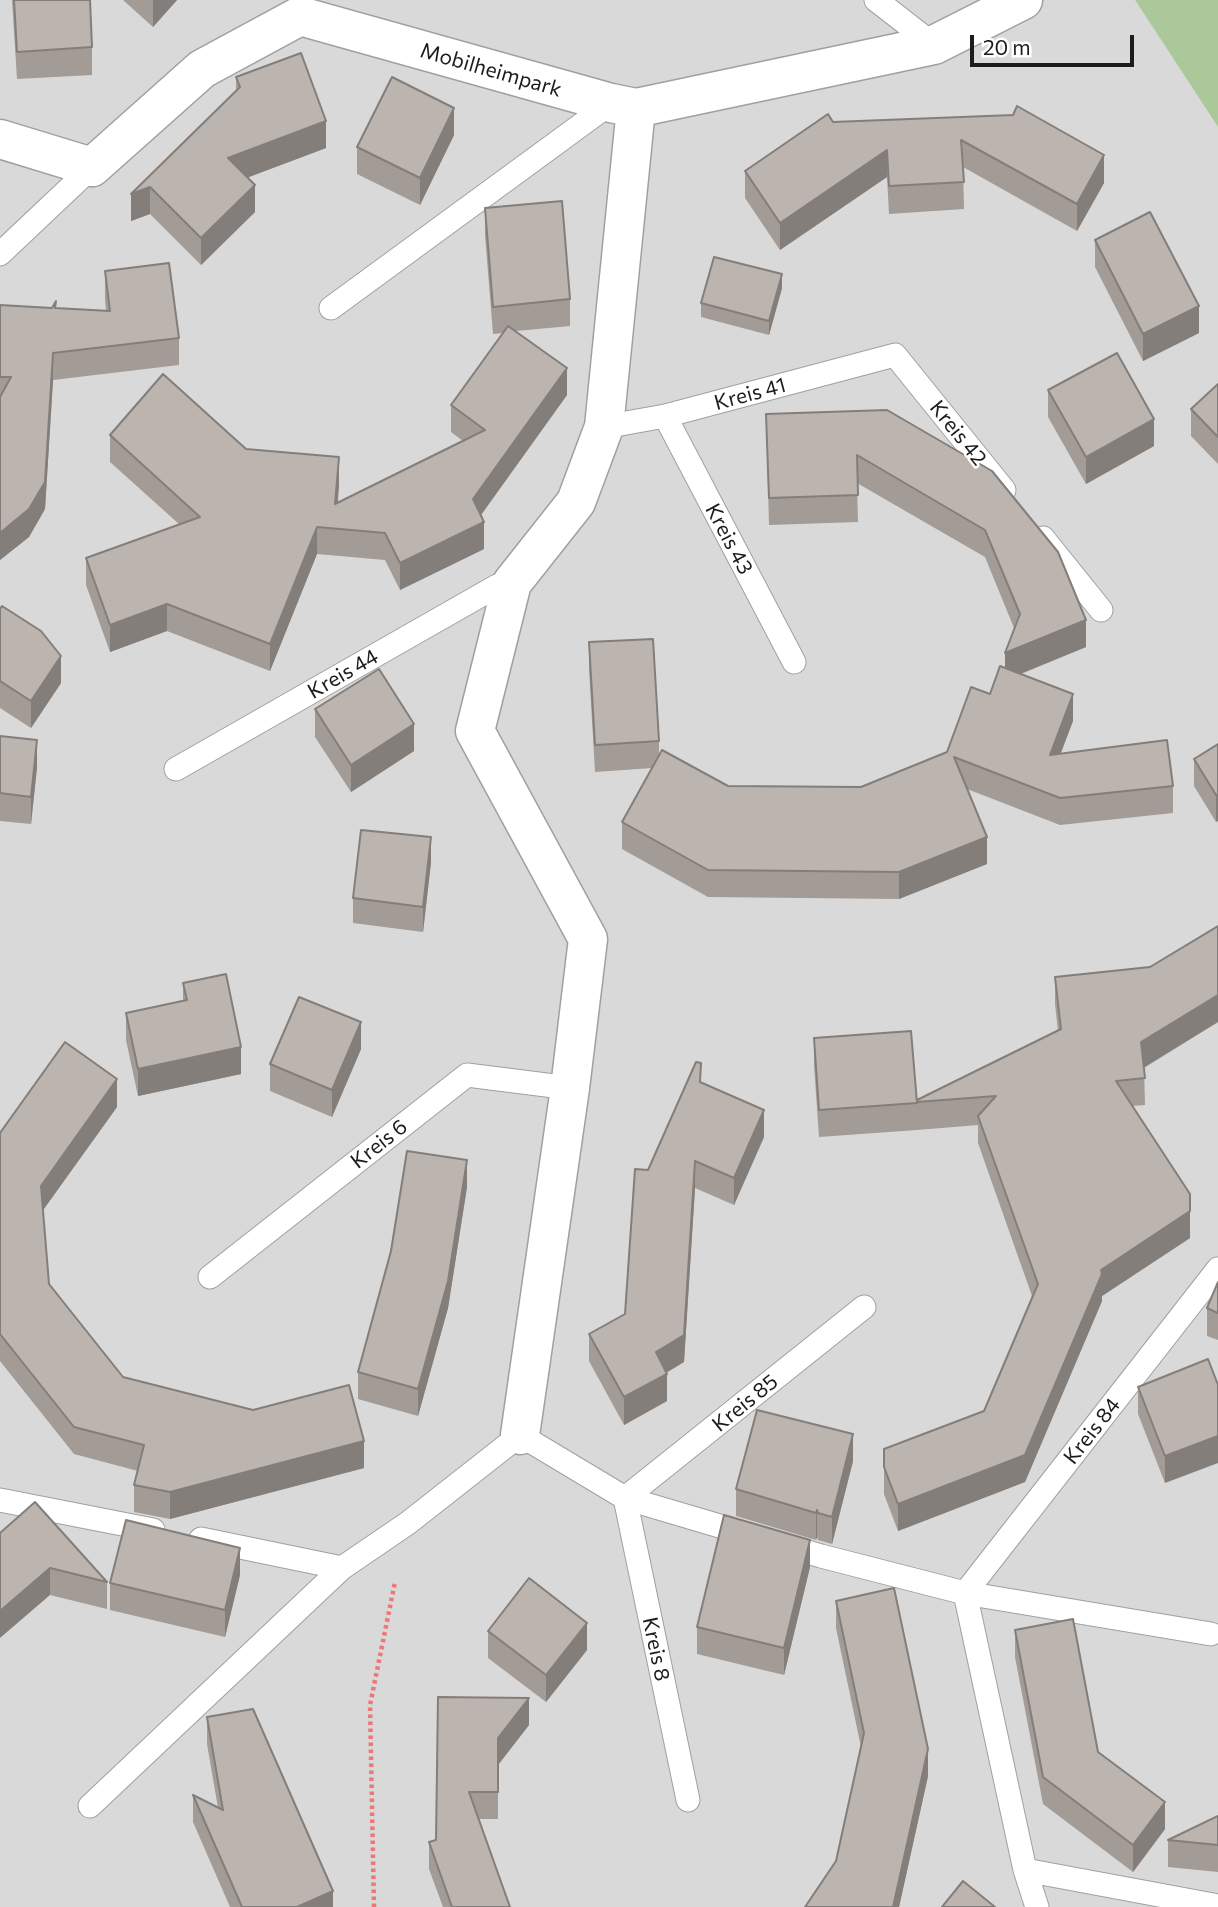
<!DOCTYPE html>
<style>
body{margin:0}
#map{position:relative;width:1218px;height:1907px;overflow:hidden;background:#ece8e2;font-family:Commissioner,sans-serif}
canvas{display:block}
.scale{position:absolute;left:970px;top:35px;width:164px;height:32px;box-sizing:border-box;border:4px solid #1c1c1c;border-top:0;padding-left:9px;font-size:21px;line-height:24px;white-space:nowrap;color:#1c1c1c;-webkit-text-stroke:5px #fff;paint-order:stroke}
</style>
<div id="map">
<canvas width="1218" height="1907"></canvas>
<div class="scale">20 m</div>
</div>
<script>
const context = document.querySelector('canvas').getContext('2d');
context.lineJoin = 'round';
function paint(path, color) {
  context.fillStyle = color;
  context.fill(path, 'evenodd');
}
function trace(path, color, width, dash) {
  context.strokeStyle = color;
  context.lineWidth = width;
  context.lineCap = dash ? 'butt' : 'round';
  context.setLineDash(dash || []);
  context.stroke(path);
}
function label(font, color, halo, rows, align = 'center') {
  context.font = font + ' Commissioner,sans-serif';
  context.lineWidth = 5;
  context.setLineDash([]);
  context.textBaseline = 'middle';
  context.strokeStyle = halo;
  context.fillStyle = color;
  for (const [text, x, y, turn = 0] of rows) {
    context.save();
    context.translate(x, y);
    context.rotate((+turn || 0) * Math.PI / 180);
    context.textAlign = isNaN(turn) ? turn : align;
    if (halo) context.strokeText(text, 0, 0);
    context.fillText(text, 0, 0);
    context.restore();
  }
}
paint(new Path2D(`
 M0 0H1135L1218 127V1907H0Z`), '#dad9d9');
paint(new Path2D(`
 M1135 0H1218V127Z`), '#abc89b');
const lane = new Path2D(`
 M876 0 934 45
 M0 254 92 167
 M331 308 611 103
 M665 416 794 662
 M604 427 665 416 895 355 1004 490
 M1043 538 1101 610
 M176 769 497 586 512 583
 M210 1277 467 1075 570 1088
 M0 1500 153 1530
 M201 1539 342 1568 408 1523 520 1435 625 1498 821 1556 965 1593 1211 1634
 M688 1800 625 1498 864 1307
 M90 1806 342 1568
 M1025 1870 1218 1906
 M1037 1907 1025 1870 965 1593 1218 1269`);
const street = new Path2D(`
 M0 139 92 167 202 69 300 16 611 103 636 108 934 45 1023 0
 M520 1435 570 1088 588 939 475 731 512 583 576 502 604 427 636 108`);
trace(lane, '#a0a0a0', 25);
trace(street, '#a0a0a0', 41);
trace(new Path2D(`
 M374 1907 370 1705 395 1582`), '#ec7774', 4.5, [3.5, 3.5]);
trace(lane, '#fff', 23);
trace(street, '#fff', 38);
paint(new Path2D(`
 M12 0H90L92 47V75L17 79Z
 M123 0H177L153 27Z
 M236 77 326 148 248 177 255 212 201 265 150 214 131 221V194L236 91Z
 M1013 115 1104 183 1077 231 963 167 964 209 889 214 887 177 780 250 745 198V171L833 122Z
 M454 135 420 205 357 174V147Z
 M485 208 570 299V326L516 331 567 395 481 515 484 549 400 590 385 560 317 554 270 671 167 631 110 652 86 585V558L179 524 110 462V435L246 449 339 484 338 503 463 441 451 432V405L503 333 493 334 485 235Z
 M1095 240 1199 333 1143 361 1095 267Z
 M105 271 179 338V365L53 380 45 509 29 537 0 560V305L106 311 105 298Z
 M782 288 769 335 701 317V303Z
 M1218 384V464L1191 436V409Z
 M1048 390 1154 446 1086 484 1048 417Z
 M887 410 1086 647 1021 674 1073 721 1060 753 1173 786V813L1060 825 967 789 987 864 899 899 708 897 622 849V822L652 768 595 772 589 669V642L659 741V756L728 786 861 787 947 752 990 694 1005 668 1014 628 985 557 857 483 858 522 769 525 766 414Z
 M0 609 61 683 31 728 0 708Z
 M315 709 414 751 351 792 315 737Z
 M0 736 37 767 31 824 0 821Z
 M1218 744 1216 822 1194 786V759Z
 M431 862 423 932 353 923V898Z
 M1055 977 1218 1022 1144 1068 1145 1105 1132 1106 1190 1238 1102 1296V1301L1025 1482 898 1531 884 1494V1449L984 1411 1032 1296 978 1143V1125L917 1130V1127V1130L819 1137 814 1065V1038L917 1102 1058 1031 1055 1004Z
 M183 983 241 1074 138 1096 126 1040V1013L183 1001Z
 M361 1049 332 1117 270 1091V1064Z
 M701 1083 764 1137 734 1205 695 1188 684 1362 667 1372V1401L624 1425 589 1361V1334L625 1314 648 1170Z
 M117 1107 43 1210 49 1284 123 1377 364 1468 170 1519 134 1512V1485L138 1471 74 1454 0 1361V1133Z
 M467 1187 448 1308 418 1416 358 1399V1372Z
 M1218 1282V1340L1207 1336V1308Z
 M1208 1359 1165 1483 1138 1414V1387Z
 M853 1461 832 1544 818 1540 817 1537 816 1540 736 1516V1489Z
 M0 1533 107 1582V1609L50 1595Z
 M810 1567 784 1675 697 1654V1627Z
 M240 1575 225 1637 110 1610V1583Z
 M836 1601 928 1776 899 1907H805L836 1861 861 1747 836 1628Z
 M1015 1630 1098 1752 1165 1829 1133 1872 1043 1804 1015 1657Z
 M488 1631 587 1650 546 1702 488 1658Z
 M438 1697 529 1725 498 1765V1819H479L510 1907H443L429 1869V1842L436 1840Z
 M207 1717 333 1907H230L193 1822V1795L218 1808 207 1744Z
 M1218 1816V1872L1168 1867V1840Z`), '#a29b96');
paint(new Path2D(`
 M153 0H177L153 27Z
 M454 108V135L420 205V178Z
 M326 121V148L228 185V158Z
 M887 150V177L780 250V223Z
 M1104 155V183L1077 231V204Z
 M255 185V212L201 265V238Z
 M150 187V214L131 221V194Z
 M782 274V288L769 335V321Z
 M1199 306V333L1143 361V334Z
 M53 353V380L45 509 29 537 0 560V533Z
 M567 368V395L473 526V499Z
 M1154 419V446L1086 484V457Z
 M339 457V484L335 531V504Z
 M484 522V549L400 590V563Z
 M317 527V554L270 671V644Z
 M167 604V631L110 652V625Z
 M1086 620V647L1005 680V653Z
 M61 656V683L31 728V701Z
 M1073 694V721L1050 782V755Z
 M414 724V751L351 792V765Z
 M37 740V767L31 824V797Z
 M1218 794V821L1216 822V795Z
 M431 837V862L423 932V907Z
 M987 837V864L899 899V872Z
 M1218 995V1022L1141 1069V1042Z
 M361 1022V1049L332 1117V1090Z
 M241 1047V1074L138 1096V1069Z
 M117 1079V1107L41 1213V1186Z
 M764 1110V1137L734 1205V1178Z
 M467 1160V1187L448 1308 418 1416V1389Z
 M695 1161V1188L684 1362 656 1379V1352Z
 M1190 1211V1238L1102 1296V1301L1025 1482 898 1531V1504L1025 1455 1101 1270Z
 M667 1374V1401L624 1425V1397Z
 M853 1434V1461L832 1544V1517Z
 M1218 1436V1463L1165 1483V1456Z
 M364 1441V1468L170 1519V1492Z
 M817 1510V1537L816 1540V1513Z
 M810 1540V1567L784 1675V1648Z
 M240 1548V1575L225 1637V1610Z
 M50 1568V1595L0 1638V1611Z
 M587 1623V1650L546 1702V1675Z
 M529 1698V1725L498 1765V1819V1738Z
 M928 1749V1776L899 1907H893Z
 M1165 1802V1829L1133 1872V1845Z
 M333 1891V1907H297Z`), '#847e7a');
const building = new Path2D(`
 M14 0H90L92 47 17 52Z
 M301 53 326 121 228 158 255 185 201 238 150 187 131 194 240 87 236 77Z
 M392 77 454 108 420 178 357 147Z
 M1017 106 1104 155 1077 204 961 140 964 182 889 186 887 150 780 223 745 171 828 114 833 122 1013 115Z
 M562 201 570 299 493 307 485 208Z
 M1150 212 1199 306 1143 334 1095 240Z
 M714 257 782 274 769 321 701 303Z
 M169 263 179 338 53 353 45 482 29 509 0 533V397L11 377H0V305L52 308 56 301 55 308 110 311 105 271Z
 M508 326 567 368 473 499 484 522 400 563 385 533 317 527 270 644 167 604 110 625 86 558 200 517 110 435 163 374 246 449 339 457 335 504 485 430 451 405Z
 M1117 353 1154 419 1086 457 1048 390Z
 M1218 384V437L1191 409Z
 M887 410 992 471 1058 552 1086 620 1005 653 1020 614 985 530 857 455 858 495 769 498 766 414Z
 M2 606 41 631 61 656 31 701 0 681V609Z
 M653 639 659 741 595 745 589 642Z
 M1000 666 1073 694 1050 755 1167 740 1173 786 1060 798 954 757 987 837 899 872 708 870 622 822 662 750 728 786 861 787 947 752 971 687 990 694Z
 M379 669 414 724 351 765 315 709Z
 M0 736 37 740 31 797 0 793Z
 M1218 744V794L1216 795 1194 759Z
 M361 830 431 837 423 907 353 898Z
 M1218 926V995L1141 1042 1145 1078 1116 1081 1190 1194V1211L1101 1270 1102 1274 1025 1455 898 1504 884 1467V1449L984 1411 1038 1284 978 1116 996 1096 917 1102V1100L1061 1029 1055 977 1150 967Z
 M226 974 241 1047 138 1069 126 1013 187 1000 183 983Z
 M299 997 361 1022 332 1090 270 1064Z
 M911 1031 917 1103 819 1110 814 1038Z
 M65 1042 117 1079 41 1186 49 1284 123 1377 253 1410 349 1385 364 1441 170 1492 134 1485 144 1445 74 1427 0 1334V1133Z
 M696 1062 701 1063 700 1082 764 1110 734 1178 695 1161 684 1335 656 1352 667 1374 624 1397 589 1334 625 1314 635 1169 648 1170Z
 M407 1151 467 1160 448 1281 418 1389 358 1372 391 1251Z
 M1218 1282V1313L1207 1308Z
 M1208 1359 1218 1385V1436L1165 1456 1138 1387Z
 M757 1410 853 1434 832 1517 818 1513 817 1510 816 1513 736 1489Z
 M35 1502 107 1582 50 1568 0 1611V1533Z
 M724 1515 810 1540 784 1648 697 1627Z
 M126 1520 240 1548 225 1610 110 1583Z
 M529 1578 587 1623 546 1675 488 1631Z
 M894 1588 928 1749 893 1907H805L836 1861 864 1733 836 1601Z
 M1073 1619 1098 1752 1165 1802 1133 1845 1043 1777 1015 1630Z
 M438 1697 529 1698 498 1738V1792H469L510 1907H452L429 1842 436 1840Z
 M253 1709 333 1891 297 1907H242L193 1795 223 1810 207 1717Z
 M1218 1816V1845L1168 1840Z
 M963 1881 995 1907H942Z`);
paint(building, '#bcb4af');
trace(building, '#847e7a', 2);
label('21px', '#1c1c1c', '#fff', [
 ["Mobilheimpark",491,70,16],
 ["Kreis 41",750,394,-15],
 ["Kreis 42",958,433,51],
 ["Kreis 43",729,539,62],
 ["Kreis 44",343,674,-30],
 ["Kreis 6",379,1144,-38],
 ["Kreis 85",745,1403,-39],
 ["Kreis 84",1092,1431,-52],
 ["Kreis 8",656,1649,78]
]);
</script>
